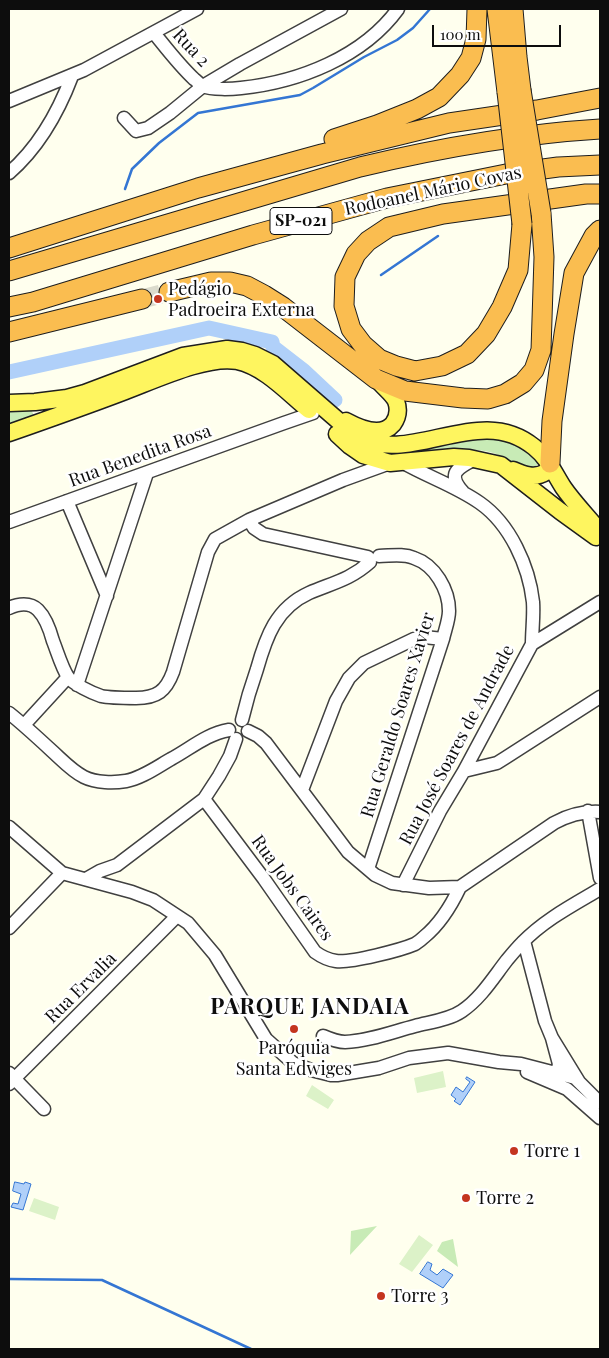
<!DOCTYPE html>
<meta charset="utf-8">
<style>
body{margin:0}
#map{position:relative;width:609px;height:1358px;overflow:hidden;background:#ffe;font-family:"Playfair Display",serif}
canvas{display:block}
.frame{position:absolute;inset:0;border:10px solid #0d0d0d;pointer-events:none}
.scale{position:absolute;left:432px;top:25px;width:129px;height:22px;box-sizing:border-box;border:2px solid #0d0d0d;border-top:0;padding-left:6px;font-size:15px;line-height:18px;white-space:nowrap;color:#0d0d0d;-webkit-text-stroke:4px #fff;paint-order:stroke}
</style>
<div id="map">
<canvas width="609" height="1358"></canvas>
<div class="frame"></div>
<div class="scale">100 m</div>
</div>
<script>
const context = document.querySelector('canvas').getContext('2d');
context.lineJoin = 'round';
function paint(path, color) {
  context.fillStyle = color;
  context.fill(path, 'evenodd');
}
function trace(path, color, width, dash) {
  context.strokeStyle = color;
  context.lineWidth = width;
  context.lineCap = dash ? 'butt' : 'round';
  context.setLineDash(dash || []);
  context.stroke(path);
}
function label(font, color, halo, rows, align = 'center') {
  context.font = font + ' "Playfair Display",serif';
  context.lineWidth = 5;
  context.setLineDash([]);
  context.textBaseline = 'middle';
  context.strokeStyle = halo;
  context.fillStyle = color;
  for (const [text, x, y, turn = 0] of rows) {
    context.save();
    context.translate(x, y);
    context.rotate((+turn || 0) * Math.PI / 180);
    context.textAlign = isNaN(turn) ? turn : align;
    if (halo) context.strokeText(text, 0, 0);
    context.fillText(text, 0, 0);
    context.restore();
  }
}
paint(new Path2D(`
 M30 408 35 417 9 427V410Z
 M490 438C510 440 528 446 538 464 526 478 508 458 496 454 477 447 449 450 429 451L428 447 459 440Z
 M377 1226 350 1255 351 1231Z
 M453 1239 458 1267 437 1251 442 1242Z`), '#c8ebb6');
paint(new Path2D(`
 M443 1071 446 1087 417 1093 414 1078Z
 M312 1085 334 1100 328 1109 306 1096Z
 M34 1198 59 1207 55 1220 29 1211Z
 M419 1235 433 1245 412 1272 399 1264Z`), '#dcf2c8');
const water = new Path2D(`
 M467 1077 475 1082 460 1105 454 1101 456 1099 451 1095 456 1087 463 1092 470 1082 466 1079Z
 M15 1182 24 1184 25 1182 31 1184 23 1210 11 1207 13 1203 18 1204 21 1194 13 1191Z
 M428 1262 432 1264 430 1270 437 1275 443 1269 453 1275 443 1288 420 1274Z`);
paint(water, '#b0d0f9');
trace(water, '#3476d3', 1);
trace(new Path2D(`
 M125 189 132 169 159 143 198 113 300 95 313 88 364 57 397 40 413 28 430 9
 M381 275 438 236
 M9 1279 102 1280 251 1349`), '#3476d3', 2.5);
trace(new Path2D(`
 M9 372 209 328 272 342 273 347 304 371 335 400`), '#b0d0f9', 15);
trace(new Path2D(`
 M142 299 169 292`), '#dbdbcc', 19, [19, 9]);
const minor = new Path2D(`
 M154 33C167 49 179 65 194 79 197 81 200 85 203 86 212 90 232 89 241 88 299 82 363 57 398 9
 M9 101 84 70 197 9
 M124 118 136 131 148 128 170 113 203 86 240 64 341 9
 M9 173C39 147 58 113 72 76
 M402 462C428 477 456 486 480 503 510 524 529 566 533 602 534 616 532 630 532 644L464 771 440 811 403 885
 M463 492C446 473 458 468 475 459
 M67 501 107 596
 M249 520 254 528 263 534 368 557
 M9 522 284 423 313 413
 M9 608C18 604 30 602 38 610 46 618 50 630 53 641 57 651 62 668 68 677 73 684 92 693 101 696 110 698 126 698 136 698 157 698 166 691 173 672L208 552 215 539 249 520 343 480 390 463
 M532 644 600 602
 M77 685 147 473
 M9 713C24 725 38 738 52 751 62 760 72 771 84 777 96 783 114 783 126 781 142 778 157 767 171 759 190 749 206 734 229 730
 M242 720C246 703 251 686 257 669 266 637 276 608 309 593 332 583 350 580 370 562
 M24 725 68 677
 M248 731 258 736 266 743 348 852 375 875 392 883 429 888 460 887 554 823C569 815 583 811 600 812
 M464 771 497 763 505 758 600 697
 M302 790 336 701 349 678 364 663 414 639 424 637 443 639
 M204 799 264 879 315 952C322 957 328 960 336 961 351 963 401 950 415 944 418 942 422 939 424 937 440 924 451 906 460 887
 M588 811 600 878
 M9 827 62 873 132 892 153 900 188 923 215 955 266 1039 293 1063 311 1070 331 1075H337L379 1068 409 1058 448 1053 499 1062 521 1064 575 1078 600 1103
 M368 869 443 639C445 630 449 620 449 611 449 590 435 565 414 558 403 553 390 556 379 556
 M86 879 100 871 117 865 204 799 219 776 230 756 236 739
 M9 928 62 873
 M524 941 545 1021 552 1038
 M323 1036C330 1039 337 1042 345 1042 369 1041 392 1032 415 1026 430 1022 449 1020 462 1011 481 998 493 978 507 960 512 954 517 948 522 943 544 920 573 905 600 889
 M527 1072 567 1089 600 1118
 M9 1073 44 1109
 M557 1073 559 1064 552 1038 579 1082
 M9 1084 177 916`);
const major = new Path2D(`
 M9 403 35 402 67 398 85 393 183 356 227 349 242 351 255 355 273 364 357 437C413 466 479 402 534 447 548 458 554 473 563 487 574 503 588 517 600 532
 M346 421C359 428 381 438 393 424 398 417 399 409 396 401 393 394 383 387 378 380
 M9 433C46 420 83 407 120 393 151 382 206 355 237 361 265 367 287 392 309 410
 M337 434 350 446 363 455 390 463 454 457 469 458 501 465 560 511 596 537
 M513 470C524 475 535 479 546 472L550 463`);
const highway = new Path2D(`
 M497 9 507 92
 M513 9 517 57 521 90
 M334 139 377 125 417 109 439 97 460 75 471 58 476 39 477 9
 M522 224 518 270 502 307 486 334 467 354 442 366 415 371 396 366 379 359 363 345 351 329 344 306 345 277 356 254 368 241 389 227 443 214 586 194H600
 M9 248 198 188 322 154 449 123 537 110 600 98
 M9 271 360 167C439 148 519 134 600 129
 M169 292 211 282H230L247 286 264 295 283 307 376 379 405 391 463 398 488 399 505 394 523 383 534 370 541 350 544 257 541 213
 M9 307 33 302 253 235 387 198 506 174 558 167 600 165
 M9 332 142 299
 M550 463 552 421 564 334 574 273 594 236 600 230`);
trace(minor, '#404040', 15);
trace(major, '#1e1e1e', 19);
trace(highway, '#1e1e1e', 21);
trace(minor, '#fff', 12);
trace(major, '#fef55f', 16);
trace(highway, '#fabd50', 19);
const highwayBridge = new Path2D(`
 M521 90 541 213
 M507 92 522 224`);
trace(highwayBridge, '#1e1e1e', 21, []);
trace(highwayBridge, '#fabd50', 19);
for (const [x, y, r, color] of [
 [158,299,5,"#c4351f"],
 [294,1029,5,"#c4351f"],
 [514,1151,5,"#c4351f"],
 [466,1198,5,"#c4351f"],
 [381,1296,5,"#c4351f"]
]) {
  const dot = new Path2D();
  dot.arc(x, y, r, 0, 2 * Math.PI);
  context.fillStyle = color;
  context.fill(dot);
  trace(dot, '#fff', 2);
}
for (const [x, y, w] of [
 [301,221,62]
]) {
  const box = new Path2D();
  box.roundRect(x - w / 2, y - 13.5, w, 27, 4);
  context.fillStyle = '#fff';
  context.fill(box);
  trace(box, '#0d0d0d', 1);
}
label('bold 16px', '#0d0d0d', null, [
 ["SP-021",301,221]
]);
label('18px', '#0d0d0d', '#fff', [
 ["Rua 2",191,48,47],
 ["Rodoanel Mário Covas",433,191,-12],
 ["Rua Benedita Rosa",140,456,-20],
 ["Rua Geraldo Soares Xavier",398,715,-73],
 ["Rua José Soares de Andrade",457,745,-62],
 ["Rua Jobs Caires",292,888,54],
 ["Rua Ervalia",81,988,-45]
]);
label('18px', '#0d0d0d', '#fff', [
 ["Pedágio",168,289],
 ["Padroeira Externa",168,310],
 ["Paróquia",294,1048,"center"],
 ["Santa Edwiges",294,1069,"center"],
 ["Torre 1",524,1151],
 ["Torre 2",476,1198],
 ["Torre 3",391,1296]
], 'left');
context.letterSpacing = '1px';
label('bold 22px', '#0d0d0d', '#fff', [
 ["PARQUE JANDAIA",310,1007]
]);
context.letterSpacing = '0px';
</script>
